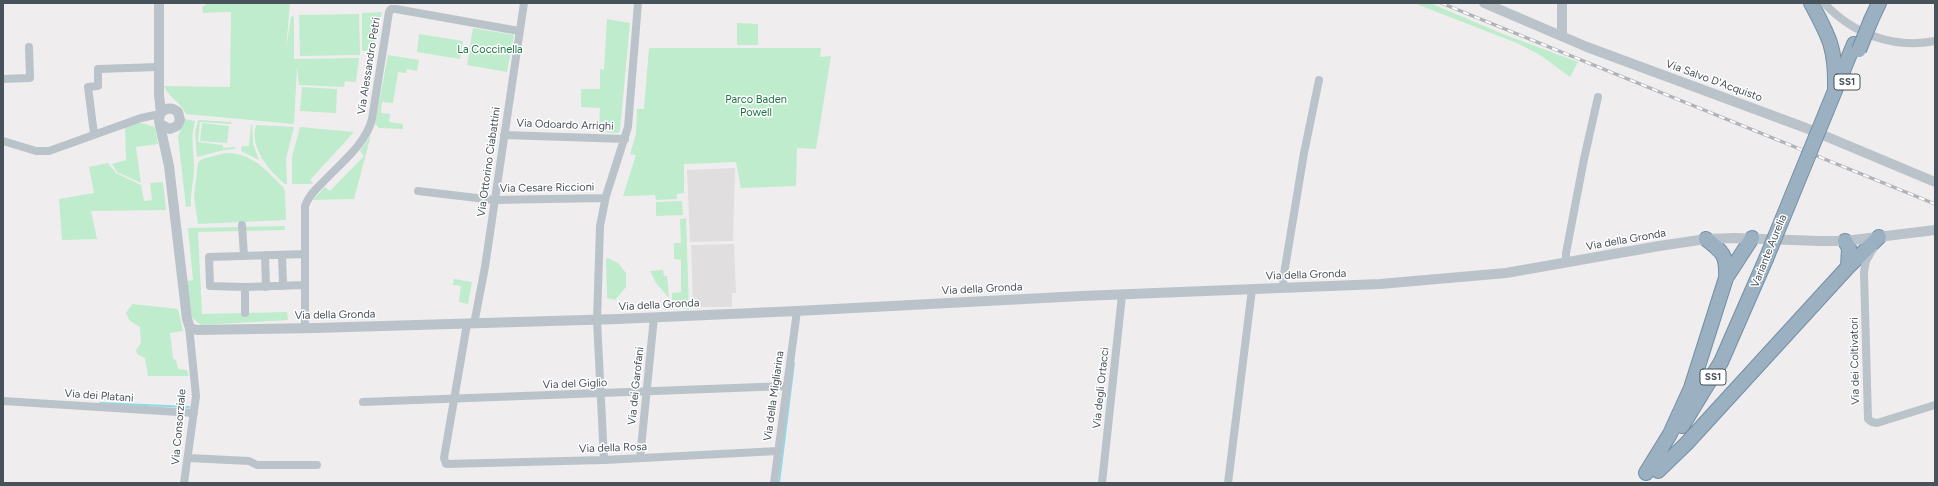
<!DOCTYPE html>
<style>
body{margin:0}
#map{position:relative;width:1938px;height:486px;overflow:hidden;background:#f0edee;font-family:Figtree,sans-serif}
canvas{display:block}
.frame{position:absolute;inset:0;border:4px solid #47525a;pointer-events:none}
</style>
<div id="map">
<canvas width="1938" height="486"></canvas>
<div class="frame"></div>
</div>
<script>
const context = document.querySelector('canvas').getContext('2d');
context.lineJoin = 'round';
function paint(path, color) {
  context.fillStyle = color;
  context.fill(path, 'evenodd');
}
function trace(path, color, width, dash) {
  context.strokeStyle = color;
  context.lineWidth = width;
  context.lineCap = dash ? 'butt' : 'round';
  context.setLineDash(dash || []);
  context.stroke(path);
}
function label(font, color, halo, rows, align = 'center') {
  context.font = font + ' Figtree,sans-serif';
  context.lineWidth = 3;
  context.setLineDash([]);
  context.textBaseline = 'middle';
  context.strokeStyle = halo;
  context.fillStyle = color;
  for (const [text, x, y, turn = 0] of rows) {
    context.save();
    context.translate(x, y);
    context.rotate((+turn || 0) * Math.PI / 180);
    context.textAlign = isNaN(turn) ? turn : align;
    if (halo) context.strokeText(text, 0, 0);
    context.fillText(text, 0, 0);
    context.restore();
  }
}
paint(new Path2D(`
 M735 168 733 241 690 242 687 170Z
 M734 244 736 293H732V307H693L691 245Z`), '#e1dedf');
paint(new Path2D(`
 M208 3H290L286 50 291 16 294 17V59L359 58 356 82 345 81 344 87 299 85 297 67 294 124 186 114C181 102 170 99 164 86L230 87 231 12 203 13 202 7Z
 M1414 3H1430L1503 34 1578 62 1570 77 1540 55 1519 44Z
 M382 12 373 51H362V13Z
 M359 14 360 55 300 56 299 15Z
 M607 19 630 23 620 130 618 133 599 132 600 108 581 107V89H600V69L604 70Z
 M737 23 758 24V45H737Z
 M473 28 514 35 507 72 467 65Z
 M419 34 463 41 460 59 417 52Z
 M649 48H821L820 57 831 56 816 149 797 148 796 186 741 188 736 162 684 164V193L677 194V199L656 200 655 195 623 196 636 155 630 154 636 134 637 109H644Z
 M388 55 419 60 417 71 407 69 406 73 398 72 393 103 382 102 381 113 390 114 389 122 403 124V129L379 128 375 124Z
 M302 87 337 89 336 113 300 111Z
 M185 119 195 121C190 140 194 150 194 168 194 181 190 193 191 206L186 207 178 137Z
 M198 120 232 122 231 124 200 122 198 142 223 145V148L235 147V149L224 150 197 157 195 133Z
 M141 123 155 127 158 144 136 147 141 183 117 172 112 164 126 160 125 125Z
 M202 123 229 126 227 143 200 141Z
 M251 124H252L253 144 259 160 241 151 242 146H249Z
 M256 125 294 127 286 159 287 184H285C269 171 249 147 256 125Z
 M300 127 354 132 310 180 313 183 311 184H292V157Z
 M371 135 354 199 313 200 325 187 330 191 364 156 360 151Z
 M225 153C251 152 266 170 283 187L285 191 286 220 198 224 194 196 198 163 202 159Z
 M108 163 116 173 141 185 144 201 152 200 150 183 163 182 166 210 91 211 97 239 62 240 59 199 94 193 89 167Z
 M682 201 683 215 656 216V202Z
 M686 218 689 310 683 308 672 300V293L681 292V260L674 259V243H681L680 219Z
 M285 226V230L198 232 202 314 287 312 288 320 201 325 192 318 187 281 193 280 188 228Z
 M608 258 618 263 626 273V287L615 300 607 298 606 259Z
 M663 270 664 276H667L669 298 656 283 650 271Z
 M454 279 472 282 468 304 459 302 461 286 453 285Z
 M132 304 178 309 183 331 170 333 173 359 176 360 178 369 187 370 189 376H148L145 358 137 354 136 350 141 343 140 327 130 321 126 313Z`), '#beeccc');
trace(new Path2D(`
 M100 403 189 407
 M779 483 794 363`), '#8ddae7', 2);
const trunk = new Path2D(`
 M1811 3C1830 38 1836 49 1835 90
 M1871 20 1879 3
 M1827 110 1854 44
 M1706 239C1723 252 1727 255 1726 278
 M1845 241 1849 248 1848 267
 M1682 426 1721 362 1766 259
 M1658 471 1686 444 1848 267 1879 237
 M1646 473 1670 434 1691 388 1726 278 1752 238`);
trace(trunk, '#738fa6', 16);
trace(new Path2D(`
 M1824 3C1853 34 1893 49 1935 41
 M3 79 30 78 29 47
 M94 134 88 87 98 86V69L158 67
 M504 135 625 139
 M3 141 36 151H49L141 118 160 114
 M418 191 494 200 605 198
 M242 225 244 256
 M1873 249 1866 261 1864 272 1868 419 1872 422 1877 423 1935 405
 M305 254 209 257 210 286 245 287 305 285
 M265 255 266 287
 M282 255 283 286
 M1566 263V253L1584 159 1598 97
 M1284 287 1283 280 1304 153 1319 80
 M245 313V287
 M467 324 444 458 446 464 604 460 778 451
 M474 324 485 267 524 3
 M305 328V206C308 196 316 189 323 182 340 164 366 144 372 119L389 12 391 9H396L519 31
 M3 401 194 413
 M363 402 787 386
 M189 458 249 461 257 465H317
 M640 458 654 317
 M604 460 597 320 600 226 606 196 628 127 638 3
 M184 483 196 396 189 326
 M774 483 797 311
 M1102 483 1122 295
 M1228 483 1252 289`), '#bac3ca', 8);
trace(new Path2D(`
 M159 3V95L161 113
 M1484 3 1587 47 1806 128 1935 182
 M1562 36V3
 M162 125 170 129 177 126 180 120 178 112C170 105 159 109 159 121L169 166 187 319 190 328 197 330 316 328 618 319 797 311 1081 296 1380 284 1506 273 1659 246 1706 239 1734 238 1820 241H1845L1935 230`), '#bac3ca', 10);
trace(trunk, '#9bb1c2', 14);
const rail = new Path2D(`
 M1441 3 1935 204`);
trace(rail, '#b0b3b8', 3.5);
trace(rail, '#fff', 2, [6]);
const trunkBridge = new Path2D(`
 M1859 50 1871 20
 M1766 259 1827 110`);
trace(trunkBridge, '#738fa6', 16, []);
trace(trunkBridge, '#9bb1c2', 14);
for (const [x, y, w] of [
 [1847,82,26],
 [1713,377,26]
]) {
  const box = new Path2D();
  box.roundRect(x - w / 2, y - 8, w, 16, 3);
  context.fillStyle = '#fff';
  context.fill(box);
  trace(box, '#47525a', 1);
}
label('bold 10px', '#47525a', null, [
 ["SS1",1847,82],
 ["SS1",1713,377]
]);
label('11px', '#1c7743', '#fff', [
 ["La Coccinella",490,50],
 ["Parco Baden",756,100],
 ["Powell",756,113]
]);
label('11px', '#47525a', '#fff', [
 ["Via Alessandro Petri",369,66,-81],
 ["Via Salvo D'Acquisto",1714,81,20],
 ["Via Odoardo Arrighi",565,125,2],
 ["Via Ottorino Ciabattini",489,162,-82],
 ["Via Cesare Riccioni",547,188,-1],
 ["Via della Gronda",1626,240,-10],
 ["Variante Aurelia",1769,251,-68],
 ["Via della Gronda",1306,275,-2],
 ["Via della Gronda",982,289,-3],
 ["Via della Gronda",659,305,-3],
 ["Via della Gronda",335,315,-1],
 ["Via dei Coltivatori",1855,361,-91],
 ["Via del Giglio",575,384,-2],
 ["Via dei Garofani",636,386,-84],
 ["Via degli Ortacci",1101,388,-84],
 ["Via dei Platani",99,396,4],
 ["Via della Migliarina",774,396,-82],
 ["Via Consorziale",179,427,-85],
 ["Via della Rosa",613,448,-2]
]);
</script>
